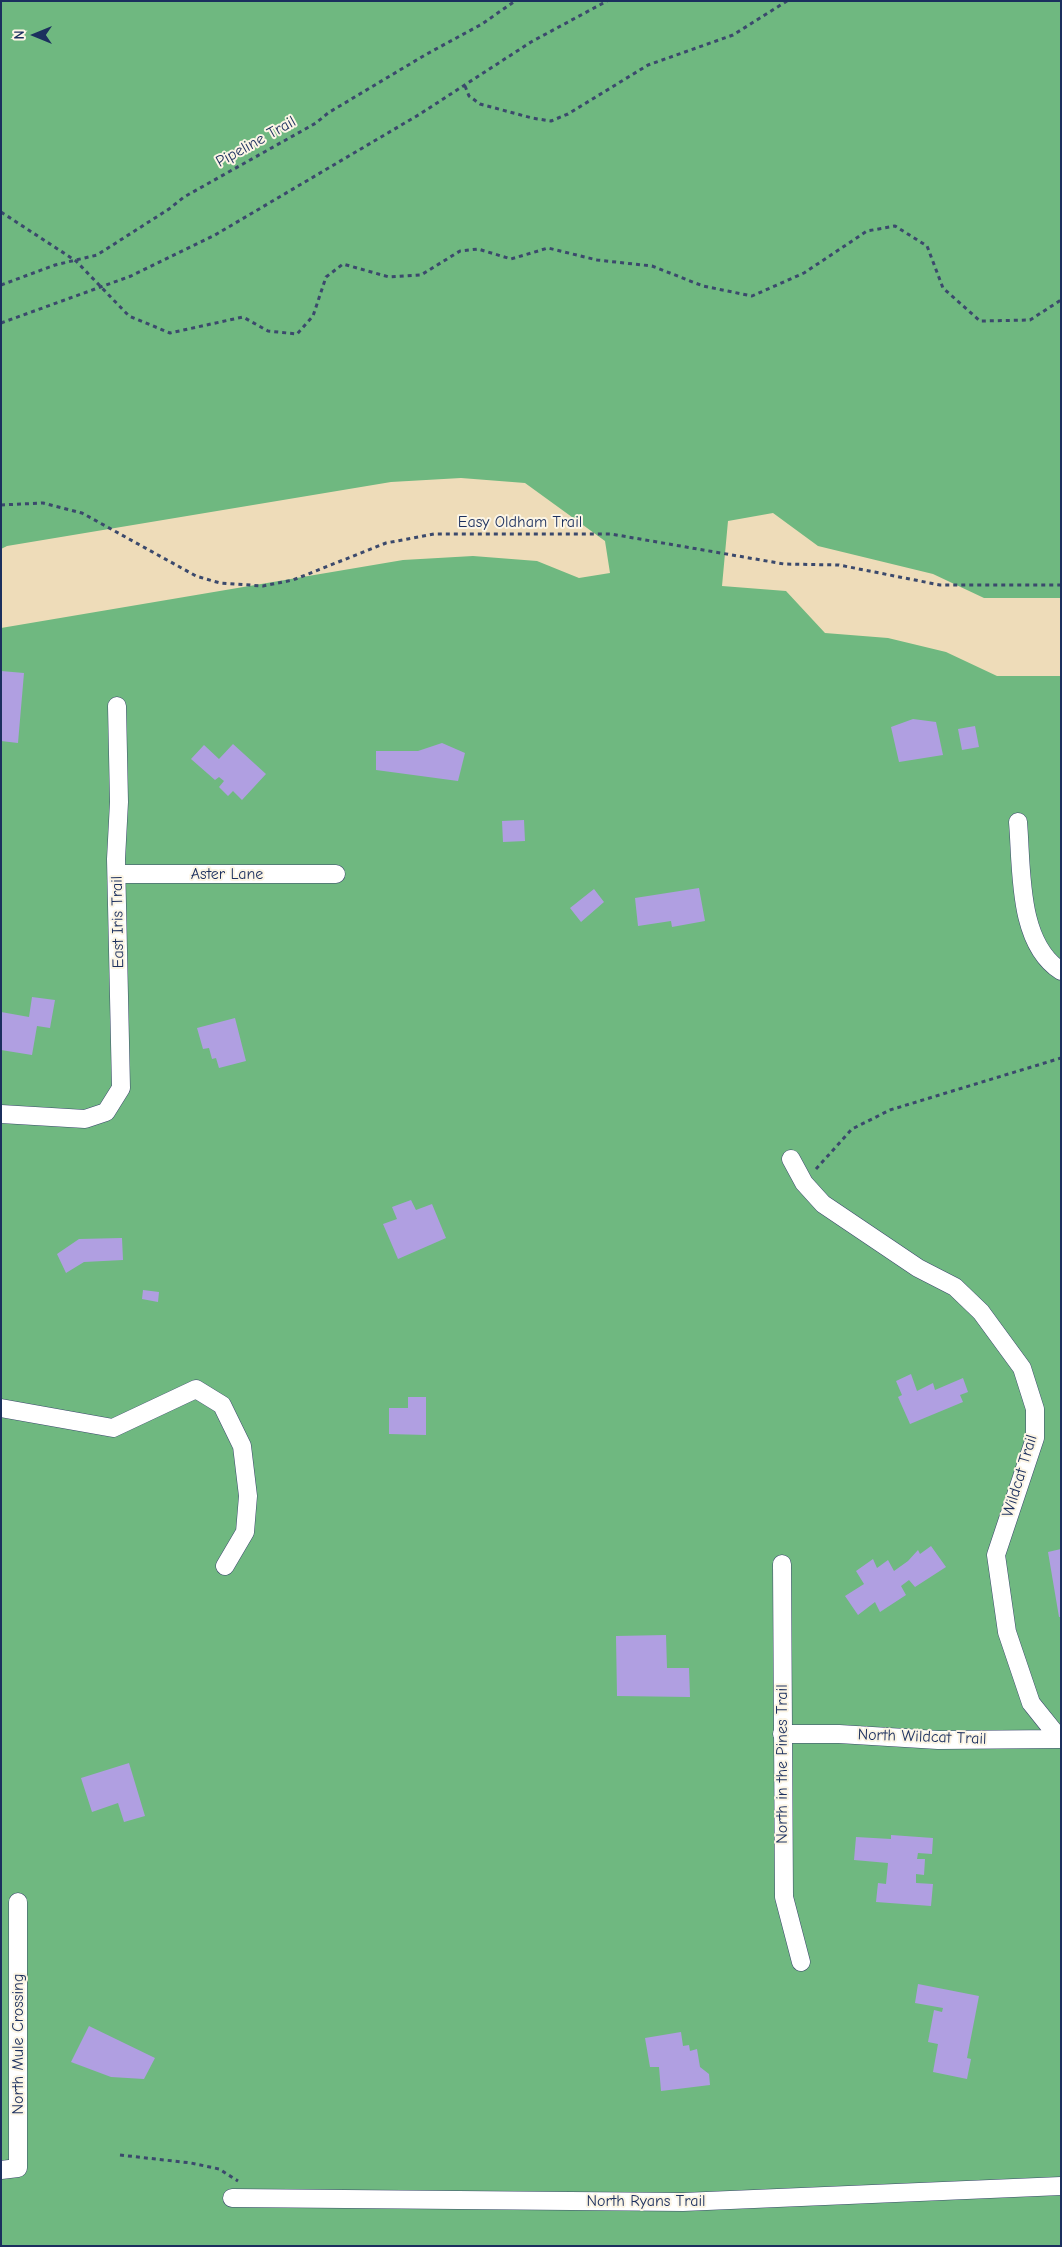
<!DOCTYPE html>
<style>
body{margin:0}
#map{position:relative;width:1062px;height:2247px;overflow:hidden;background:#eedcb9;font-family:"Comic Neue",sans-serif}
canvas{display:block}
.frame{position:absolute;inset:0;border:2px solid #1b2f5e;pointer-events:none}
.north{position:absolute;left:10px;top:10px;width:50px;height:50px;-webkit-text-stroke:4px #fcf5e5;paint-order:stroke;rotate:270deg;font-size:14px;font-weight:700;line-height:20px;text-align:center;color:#1b2f5e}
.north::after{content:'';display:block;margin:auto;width:18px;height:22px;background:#1b2f5e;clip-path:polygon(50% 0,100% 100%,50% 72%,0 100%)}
</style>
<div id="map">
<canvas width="1062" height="2247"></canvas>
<div class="frame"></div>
<div class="north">N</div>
</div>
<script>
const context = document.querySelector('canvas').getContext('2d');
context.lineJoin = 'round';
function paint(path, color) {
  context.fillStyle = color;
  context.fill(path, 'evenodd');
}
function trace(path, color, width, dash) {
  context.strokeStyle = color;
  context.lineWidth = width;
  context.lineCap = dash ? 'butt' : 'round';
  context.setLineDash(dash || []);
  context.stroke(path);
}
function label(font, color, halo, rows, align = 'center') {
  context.font = font + ' "Comic Neue",sans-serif';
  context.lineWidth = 4;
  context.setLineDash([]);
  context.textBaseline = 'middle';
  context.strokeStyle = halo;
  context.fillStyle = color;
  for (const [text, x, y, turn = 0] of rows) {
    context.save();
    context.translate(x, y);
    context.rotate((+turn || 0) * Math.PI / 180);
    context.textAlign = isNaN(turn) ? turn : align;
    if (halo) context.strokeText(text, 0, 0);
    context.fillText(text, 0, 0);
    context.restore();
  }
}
paint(new Path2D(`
 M1 1H1061V598H984L933 574 818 546 773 513 728 521 722 586 786 591 825 633 888 638 946 652 997 676H1061V2246H1V628L403 560 473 556 537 561 579 578 610 573 605 541 525 483 461 478 391 482 7 546 1 549Z`), '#6fb880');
paint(new Path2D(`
 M1 671 24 673 18 743 1 741Z
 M913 719 936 722 943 755 899 762 891 727Z
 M975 726 979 747 962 750 958 729Z
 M442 743 465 753 458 781 376 770V751H418Z
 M233 744 266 774 242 800 233 791 228 796 219 787 224 781 219 777 215 780 191 759 204 745 219 759Z
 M524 820 525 841 503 842 502 821Z
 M699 888 705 921 672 927 671 921 638 926 635 898Z
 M594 889 604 902 581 922 570 908Z
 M32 997 55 1000 50 1028 37 1026 32 1055 1 1050V1012L29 1017Z
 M235 1018 246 1061 219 1068 216 1058 212 1059 209 1048 203 1049 197 1028Z
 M411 1200 416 1210 432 1204 446 1238 398 1259 383 1224 397 1219 392 1207Z
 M122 1238 123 1260 84 1262 66 1273 57 1254 79 1239Z
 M143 1290 159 1292 158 1302 142 1299Z
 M911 1374 917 1391 933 1383 935 1390 963 1378 968 1392 960 1395 963 1402 910 1424 898 1397 902 1395 896 1381Z
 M408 1397H426V1435L389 1434V1408H408Z
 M931 1546 946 1567 915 1587 909 1580 901 1586 906 1595 880 1612 875 1602 858 1615 845 1596 864 1584 856 1571 873 1559 877 1568 888 1560 894 1571 908 1561 918 1550 920 1554Z
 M1061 1549V1617H1059L1048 1552Z
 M666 1635 667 1668H689L690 1697 617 1696 616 1636Z
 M129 1763 145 1816 124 1822 118 1803 92 1812 81 1778Z
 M891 1835 933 1838 932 1854 918 1853 917 1859H925L924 1875 916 1874V1883L933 1884 931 1906 876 1902 878 1883 886 1884 888 1863 854 1860 856 1837 891 1839Z
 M918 1984 979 1996 967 2058 971 2059 967 2079 933 2072 938 2044 928 2042 934 2010 942 2012 943 2008 915 2003Z
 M89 2026 155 2058 144 2079 111 2077 71 2062Z
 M681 2032 683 2046 689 2045 690 2051 697 2049 700 2067 709 2074 710 2085 661 2091 659 2067H650L645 2038Z`), '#b09fe1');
const minor = new Path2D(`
 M1018 822C1022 868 1017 943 1061 971
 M117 874H336
 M1 1114 85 1119 106 1112 121 1088 116 859 119 802 117 706
 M791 1159 804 1183 823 1204 918 1268 955 1287 981 1312 1022 1368 1035 1409V1438L996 1555 1007 1632 1031 1703 1059 1738
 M1 1408 113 1428 196 1389 222 1405 242 1446 248 1496 245 1532 225 1566
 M782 1564 784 1897 801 1962
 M782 1734H839L938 1740 1061 1739
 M1 2170 18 2168V1902
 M232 2198 683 2202 1061 2186`);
trace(minor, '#3b496c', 19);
trace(new Path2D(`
 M465 86 469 96 480 104 532 118 551 121 568 114 648 65 733 35 787 1
 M1 212 76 261 129 316 170 333 243 317 268 331 297 334 313 316 326 277 343 264 389 277 421 275 460 251 478 249 511 259 548 248 597 260 652 266 703 286 752 296 804 273 867 231 895 226 927 246 943 288 980 321 1030 320 1061 300
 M1 285 55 265 97 255 169 209 184 197 316 123 328 113 425 55 482 24 515 1
 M1 323 131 276 215 235 420 114 531 42 607 1
 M1 505 43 503 82 513 196 576 220 583 263 586 293 580 386 543 434 534H611L784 564 839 565 940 585H1061
 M816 1169 852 1129 890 1110 1061 1058
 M120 2155 191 2163 219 2169 238 2181`), '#3b496c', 3, [4, 4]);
trace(minor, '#fff', 18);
label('16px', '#1b2f5e', '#fcf5e5', [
 ["Pipeline Trail",256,142,-29],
 ["Easy Oldham Trail",520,522],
 ["Aster Lane",227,874],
 ["East Iris Trail",118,922,-91],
 ["Wildcat Trail",1020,1476,-73],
 ["North Wildcat Trail",922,1737,2],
 ["North in the Pines Trail",782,1764,-90],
 ["North Mule Crossing",18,2044,-90],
 ["North Ryans Trail",646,2201]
]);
</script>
